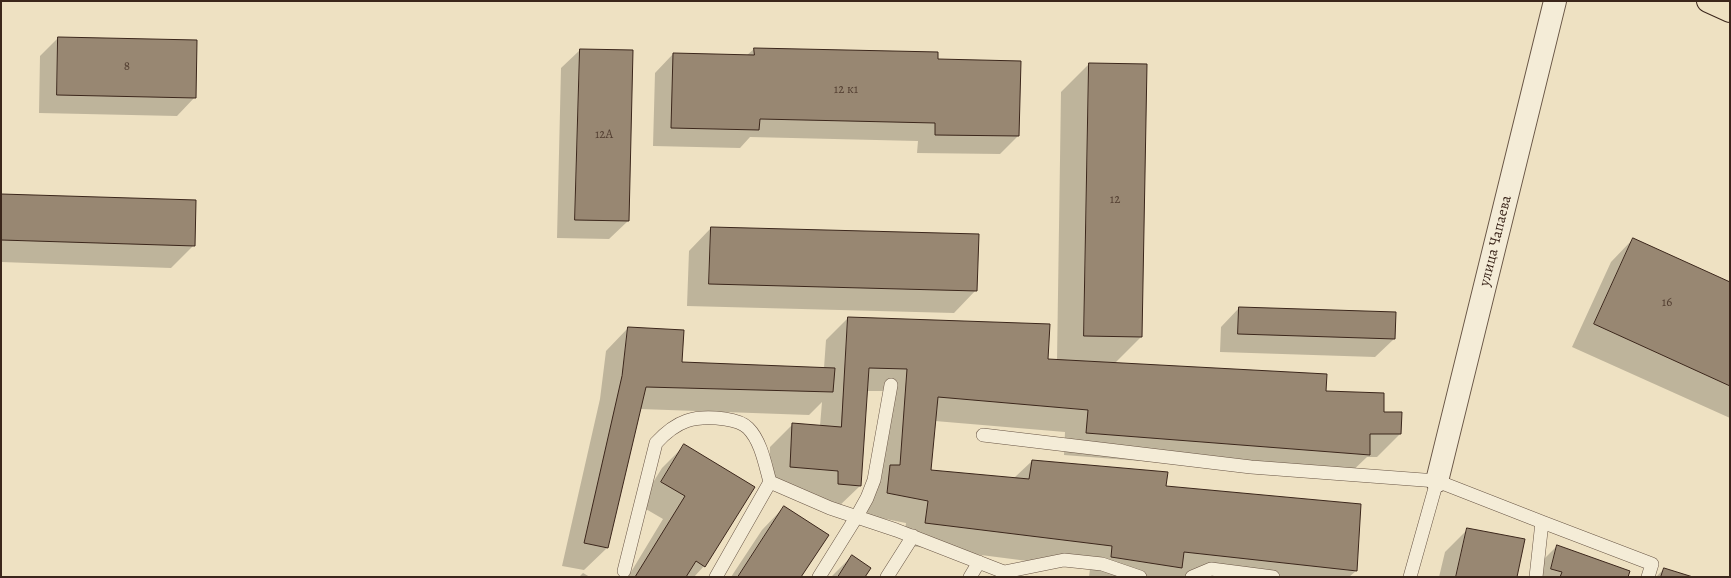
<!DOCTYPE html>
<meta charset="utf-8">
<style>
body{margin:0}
#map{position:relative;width:1731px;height:578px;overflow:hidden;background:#eee1c2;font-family:Alegreya,serif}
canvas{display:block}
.frame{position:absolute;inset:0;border:2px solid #3b261b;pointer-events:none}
</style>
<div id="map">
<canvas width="1731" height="578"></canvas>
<div class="frame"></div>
</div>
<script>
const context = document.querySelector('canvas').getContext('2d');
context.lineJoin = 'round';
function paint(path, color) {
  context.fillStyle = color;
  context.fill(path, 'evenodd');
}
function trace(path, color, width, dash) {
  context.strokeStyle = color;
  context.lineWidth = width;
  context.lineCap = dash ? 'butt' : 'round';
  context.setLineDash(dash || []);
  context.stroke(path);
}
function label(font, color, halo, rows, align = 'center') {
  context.font = font + ' Alegreya,serif';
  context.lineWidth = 3;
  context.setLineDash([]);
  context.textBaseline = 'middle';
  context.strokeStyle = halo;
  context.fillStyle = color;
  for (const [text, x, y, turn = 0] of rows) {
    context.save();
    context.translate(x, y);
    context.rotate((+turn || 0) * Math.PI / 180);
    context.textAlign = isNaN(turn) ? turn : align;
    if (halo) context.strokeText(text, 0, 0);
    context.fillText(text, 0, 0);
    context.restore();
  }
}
paint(new Path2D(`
 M58 38 195 97 177 116 39 113 40 56Z
 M754 49 937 60 1018 136 1000 154 917 153 918 141 750 137 740 148 653 146 655 73 673 54 746 56Z
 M580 50 632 51 628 221 609 239 557 238 561 68Z
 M1089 64 1141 337 1114 364 1325 392 1383 413 1400 434 1377 457H1367L1346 477 1064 455 1065 432 935 421 930 471 1014 478 1032 461 1165 487 1356 571 1349 577 1173 576 1172 577H1089L1090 569 903 545 906 523 865 515 885 391H867L860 486 837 508 816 506V494L768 490 770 447 793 424 820 426 822 402 809 415 640 409 607 548 584 570 562 566 600 399 606 351 628 328 681 363 824 368 826 340 848 318 1047 360 1057 361 1061 92Z
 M1 195 194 245 171 268 1 262Z
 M711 228 976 290 954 313 687 306 689 251Z
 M1633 239 1730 283V418L1572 347 1611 262Z
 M1239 308 1394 339 1375 357 1220 352 1221 327Z
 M685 445 704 566 694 577H628L663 519 639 505 662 468Z
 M784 507 800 577H731L762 530Z
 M1468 529 1516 577H1439L1445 552Z
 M1557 546 1627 577H1532L1534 569Z
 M852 556 864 577H831Z
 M1664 569 1690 577H1656Z
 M583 573 590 577H579Z`), '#0003');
const building = new Path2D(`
 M58 37 197 40 196 98 57 95Z
 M754 48 938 52V59L1021 61 1019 136 935 135V123L760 119 759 130 671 128 673 53 754 55Z
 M580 49 633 50 629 221 575 220Z
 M1089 63 1147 64 1142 337 1084 336Z
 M1 194 196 200 195 246 1 240Z
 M711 227 979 234 977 291 709 284Z
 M1633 238 1730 282V386L1594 324Z
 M1239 307 1396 312 1395 339 1238 334Z
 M848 317 1050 324 1048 359 1327 374 1326 391 1384 393V412H1402L1401 434H1370V455L1086 433 1088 410 938 397 931 470 1029 479 1032 460 1168 472 1166 486 1361 504 1357 571 1184 552 1182 568 1111 557 1112 546 925 523 928 501 887 493 890 465H900L907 369 869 368 861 486 838 484V471L790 467 792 423 841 427Z
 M628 327 684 330 682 362 835 368 833 392 646 387 608 548 584 543 622 376Z
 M684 444 755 487 705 567 696 561 686 577H635L685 496 661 482Z
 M784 506 829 535 801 577H738Z
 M1467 528 1525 539 1517 577H1456Z
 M1557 545 1630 571 1628 577H1560L1562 572 1551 569Z
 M852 555 871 568 865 577H838Z
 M1664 568 1693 577H1661Z`);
paint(building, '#988772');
trace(building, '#3b261b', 1);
const lane = new Path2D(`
 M983 435 1251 467 1437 481 1542 522 1536 577
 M1542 522 1652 564 1648 577
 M624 571 656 443C677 420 694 415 725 419 732 420 743 423 748 428 761 441 765 464 770 482L830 508 896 530 1004 572 1006 577
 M1004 572 1064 560 1102 564 1140 577
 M716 577 770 482
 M819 577 857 516 867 498 874 480 891 385
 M887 577 913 536
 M970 577 979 562
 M1192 577 1211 569 1273 577
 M1410 577 1437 481`);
const street = new Path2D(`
 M1437 481 1555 1`);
const primary = new Path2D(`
 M1708 1 1730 11`);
trace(lane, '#685545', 14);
trace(street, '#685545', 24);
trace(primary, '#3b261b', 24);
trace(lane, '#f4ecd7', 13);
trace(street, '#f4ecd7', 22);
trace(primary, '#eee1c2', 22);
label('13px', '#523e31', null, [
 ["8",127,67],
 ["12 к1",846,90],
 ["12А",604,135],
 ["12",1115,200],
 ["16",1667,303]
]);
label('15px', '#3b261b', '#f4ecd7', [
 ["улица Чапаева",1496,241,-76]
]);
</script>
